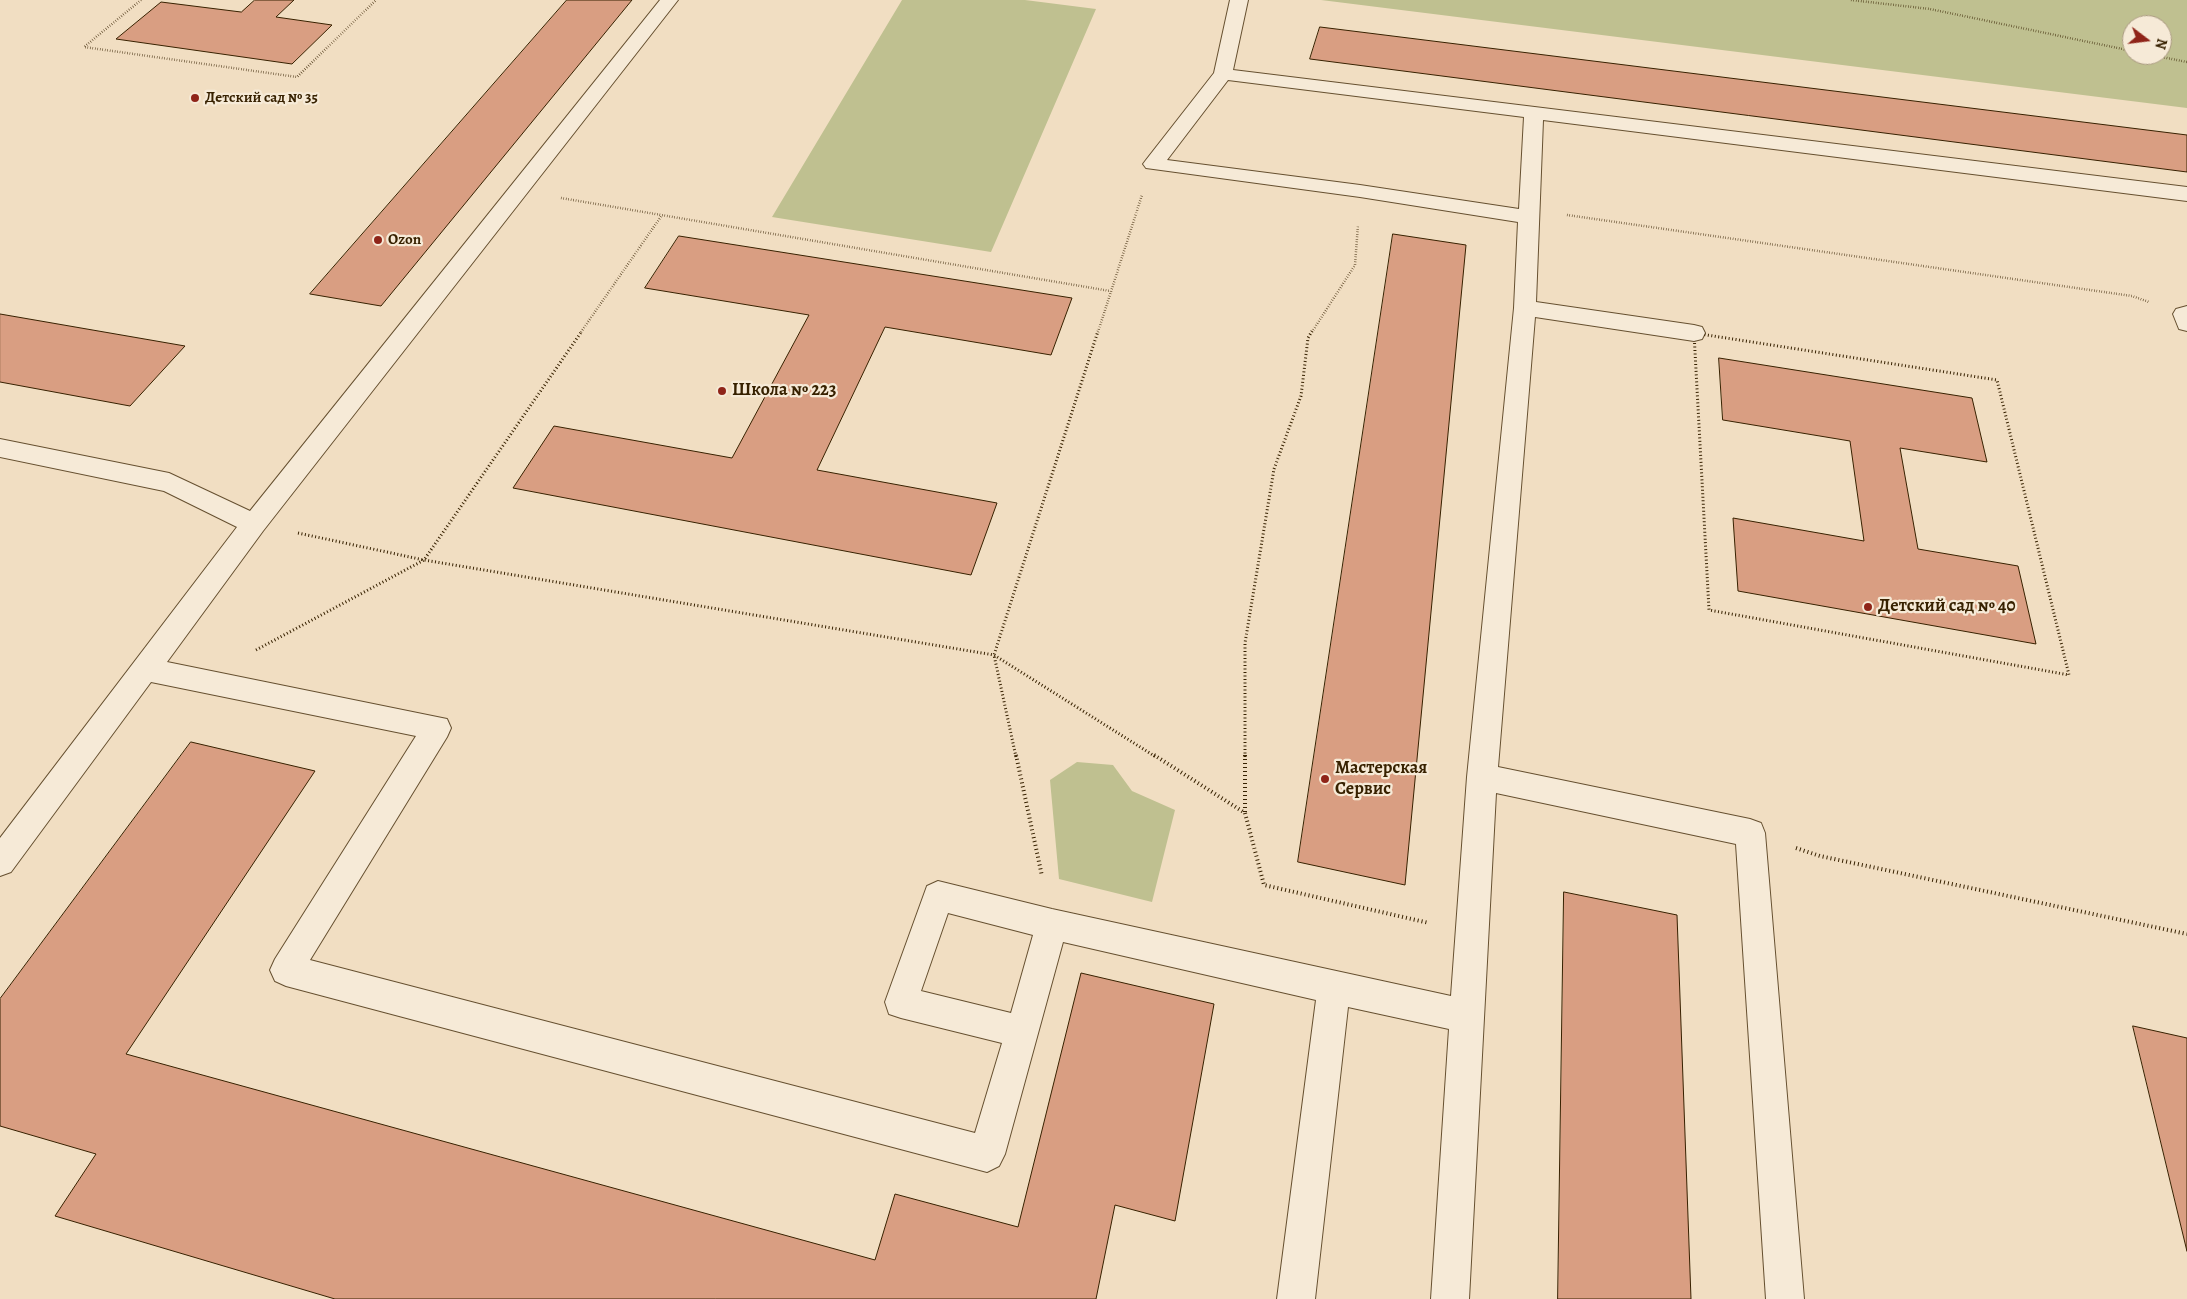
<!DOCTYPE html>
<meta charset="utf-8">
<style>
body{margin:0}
#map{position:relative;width:2187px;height:1299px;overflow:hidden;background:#f1dec2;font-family:Alegreya,serif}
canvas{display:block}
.north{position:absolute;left:2122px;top:15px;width:50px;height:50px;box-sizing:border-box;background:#f6ead7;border:1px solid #aa9a81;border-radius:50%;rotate:105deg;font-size:14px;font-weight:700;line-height:20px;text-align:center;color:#372100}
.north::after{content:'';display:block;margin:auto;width:18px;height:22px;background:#8f2418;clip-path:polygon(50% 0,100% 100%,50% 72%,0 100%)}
</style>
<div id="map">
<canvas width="2187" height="1299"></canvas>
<div class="north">N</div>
</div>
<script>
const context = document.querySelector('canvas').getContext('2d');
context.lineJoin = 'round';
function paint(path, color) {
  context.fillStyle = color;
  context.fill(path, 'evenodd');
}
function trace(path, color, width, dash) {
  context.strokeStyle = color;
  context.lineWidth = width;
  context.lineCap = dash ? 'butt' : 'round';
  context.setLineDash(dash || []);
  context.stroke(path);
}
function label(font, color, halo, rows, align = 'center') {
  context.font = font + ' Alegreya,serif';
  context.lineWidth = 4.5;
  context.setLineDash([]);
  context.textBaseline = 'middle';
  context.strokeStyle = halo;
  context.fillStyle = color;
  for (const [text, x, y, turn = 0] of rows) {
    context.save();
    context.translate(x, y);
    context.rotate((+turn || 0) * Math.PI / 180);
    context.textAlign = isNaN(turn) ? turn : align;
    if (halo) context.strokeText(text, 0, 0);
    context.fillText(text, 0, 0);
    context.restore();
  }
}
paint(new Path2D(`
 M902 0H1025L1096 9 991 252 772 217Z
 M1321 0H2187V108ZM2132 25H2162V55H2132Z
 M1077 762 1113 765 1132 791 1175 810 1152 902 1059 879 1050 780Z`), '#bfc090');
const building = new Path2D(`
 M255 0H294L276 17 332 25 292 64 116 39 161 2 241 12Z
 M567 0H632L381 306 310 294Z
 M1320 27 2187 135V172L1310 59Z
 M1393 234 1466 245 1405 885 1298 862Z
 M679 236 1072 298 1051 355 885 327 817 470 997 503 971 575 513 488 554 426 732 458 809 315 645 288Z
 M0 314 185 346 130 406 0 382Z
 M1719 358 1972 398 1987 462 1900 448 1918 549 2018 566 2036 644 1738 591 1733 518 1864 541 1850 441 1723 420Z
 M191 742 315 771 126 1054 875 1260 895 1194 1018 1227 1081 973 1214 1004 1175 1221 1115 1205 1096 1299H335L55 1216 96 1154 0 1126V999Z
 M1564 892 1677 915 1691 1299H1558Z
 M2133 1026 2187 1038V1251Z`);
paint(building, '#d99e82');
trace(building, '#372100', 1);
const service = new Path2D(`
 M660 0H678L263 531 167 662 447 719 451 728 447 737 310 960 975 1133 1002 1043 901 1018 889 1014 885 1002 927 886 938 881 1052 909 1451 996 1467 777 1514 308 1518 222 1360 197 1146 168 1143 164 1146 160 1214 73 1230 0H1248L1233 70 2187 187V201L1543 120 1536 302 1694 325 1702 327 1705 333 1702 339 1694 341 1535 317 1498 767 1750 819 1761 823 1765 833 1804 1299H1766L1736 844 1496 793 1469 1299H1431L1449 1029 1348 1007 1315 1299H1277L1316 1000 1063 942 1005 1154 999 1166 987 1172 286 986 275 981 270 970 275 959 416 736 151 682 11 872 0 876V838L237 527 164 491 0 457V439L169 473 250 511ZM1228 80 1524 117 1519 209 1360 185 1167 160ZM948 913 1033 935 1011 1013 921 991Z
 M2187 306V331L2179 329 2173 314 2176 309Z`);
trace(service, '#665030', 2);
trace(new Path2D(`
 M141 0 84 47 297 77 376 0
 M1851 0 1930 9 2132 51
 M2152 55 2187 62
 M561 198 1110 291
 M1567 215 2132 296 2149 302
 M581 332 662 215
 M1098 332 1142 195
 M1312 332 1355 265 1358 225`), '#372100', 2.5, [0.5, 2]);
trace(new Path2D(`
 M1694 333 1997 380 2069 675 1709 610Z
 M298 533 424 560 994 655 1156 757
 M256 650 424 560 582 331
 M1016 757 994 655 1098 331
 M1245 757V643L1274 469 1301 396 1308 338 1312 331`), '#372100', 3, [1, 2.5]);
trace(new Path2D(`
 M1016 755 1042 876
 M1154 755 1245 813 1264 885 1429 923
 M1245 755V812
 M1796 848 1820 856 2187 934`), '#372100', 4, [1, 3]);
paint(service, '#f6ead7');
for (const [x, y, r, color] of [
 [195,98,5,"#8f2418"],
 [378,240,5,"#8f2418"],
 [722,391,5,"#8f2418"],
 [1868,607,5,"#8f2418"],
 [1325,779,5,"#8f2418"]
]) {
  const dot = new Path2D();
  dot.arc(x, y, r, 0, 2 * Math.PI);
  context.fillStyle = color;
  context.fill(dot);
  trace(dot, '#f6ead7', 2);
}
label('bold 15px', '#372100', '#f6ead7', [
 ["Детский сад № 35",205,98],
 ["Ozon",388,240]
], 'left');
label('bold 18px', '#372100', '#f6ead7', [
 ["Школа № 223",732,391],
 ["Детский сад № 40",1878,607],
 ["Мастерская",1335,769],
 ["Сервис",1335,790]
], 'left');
</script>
